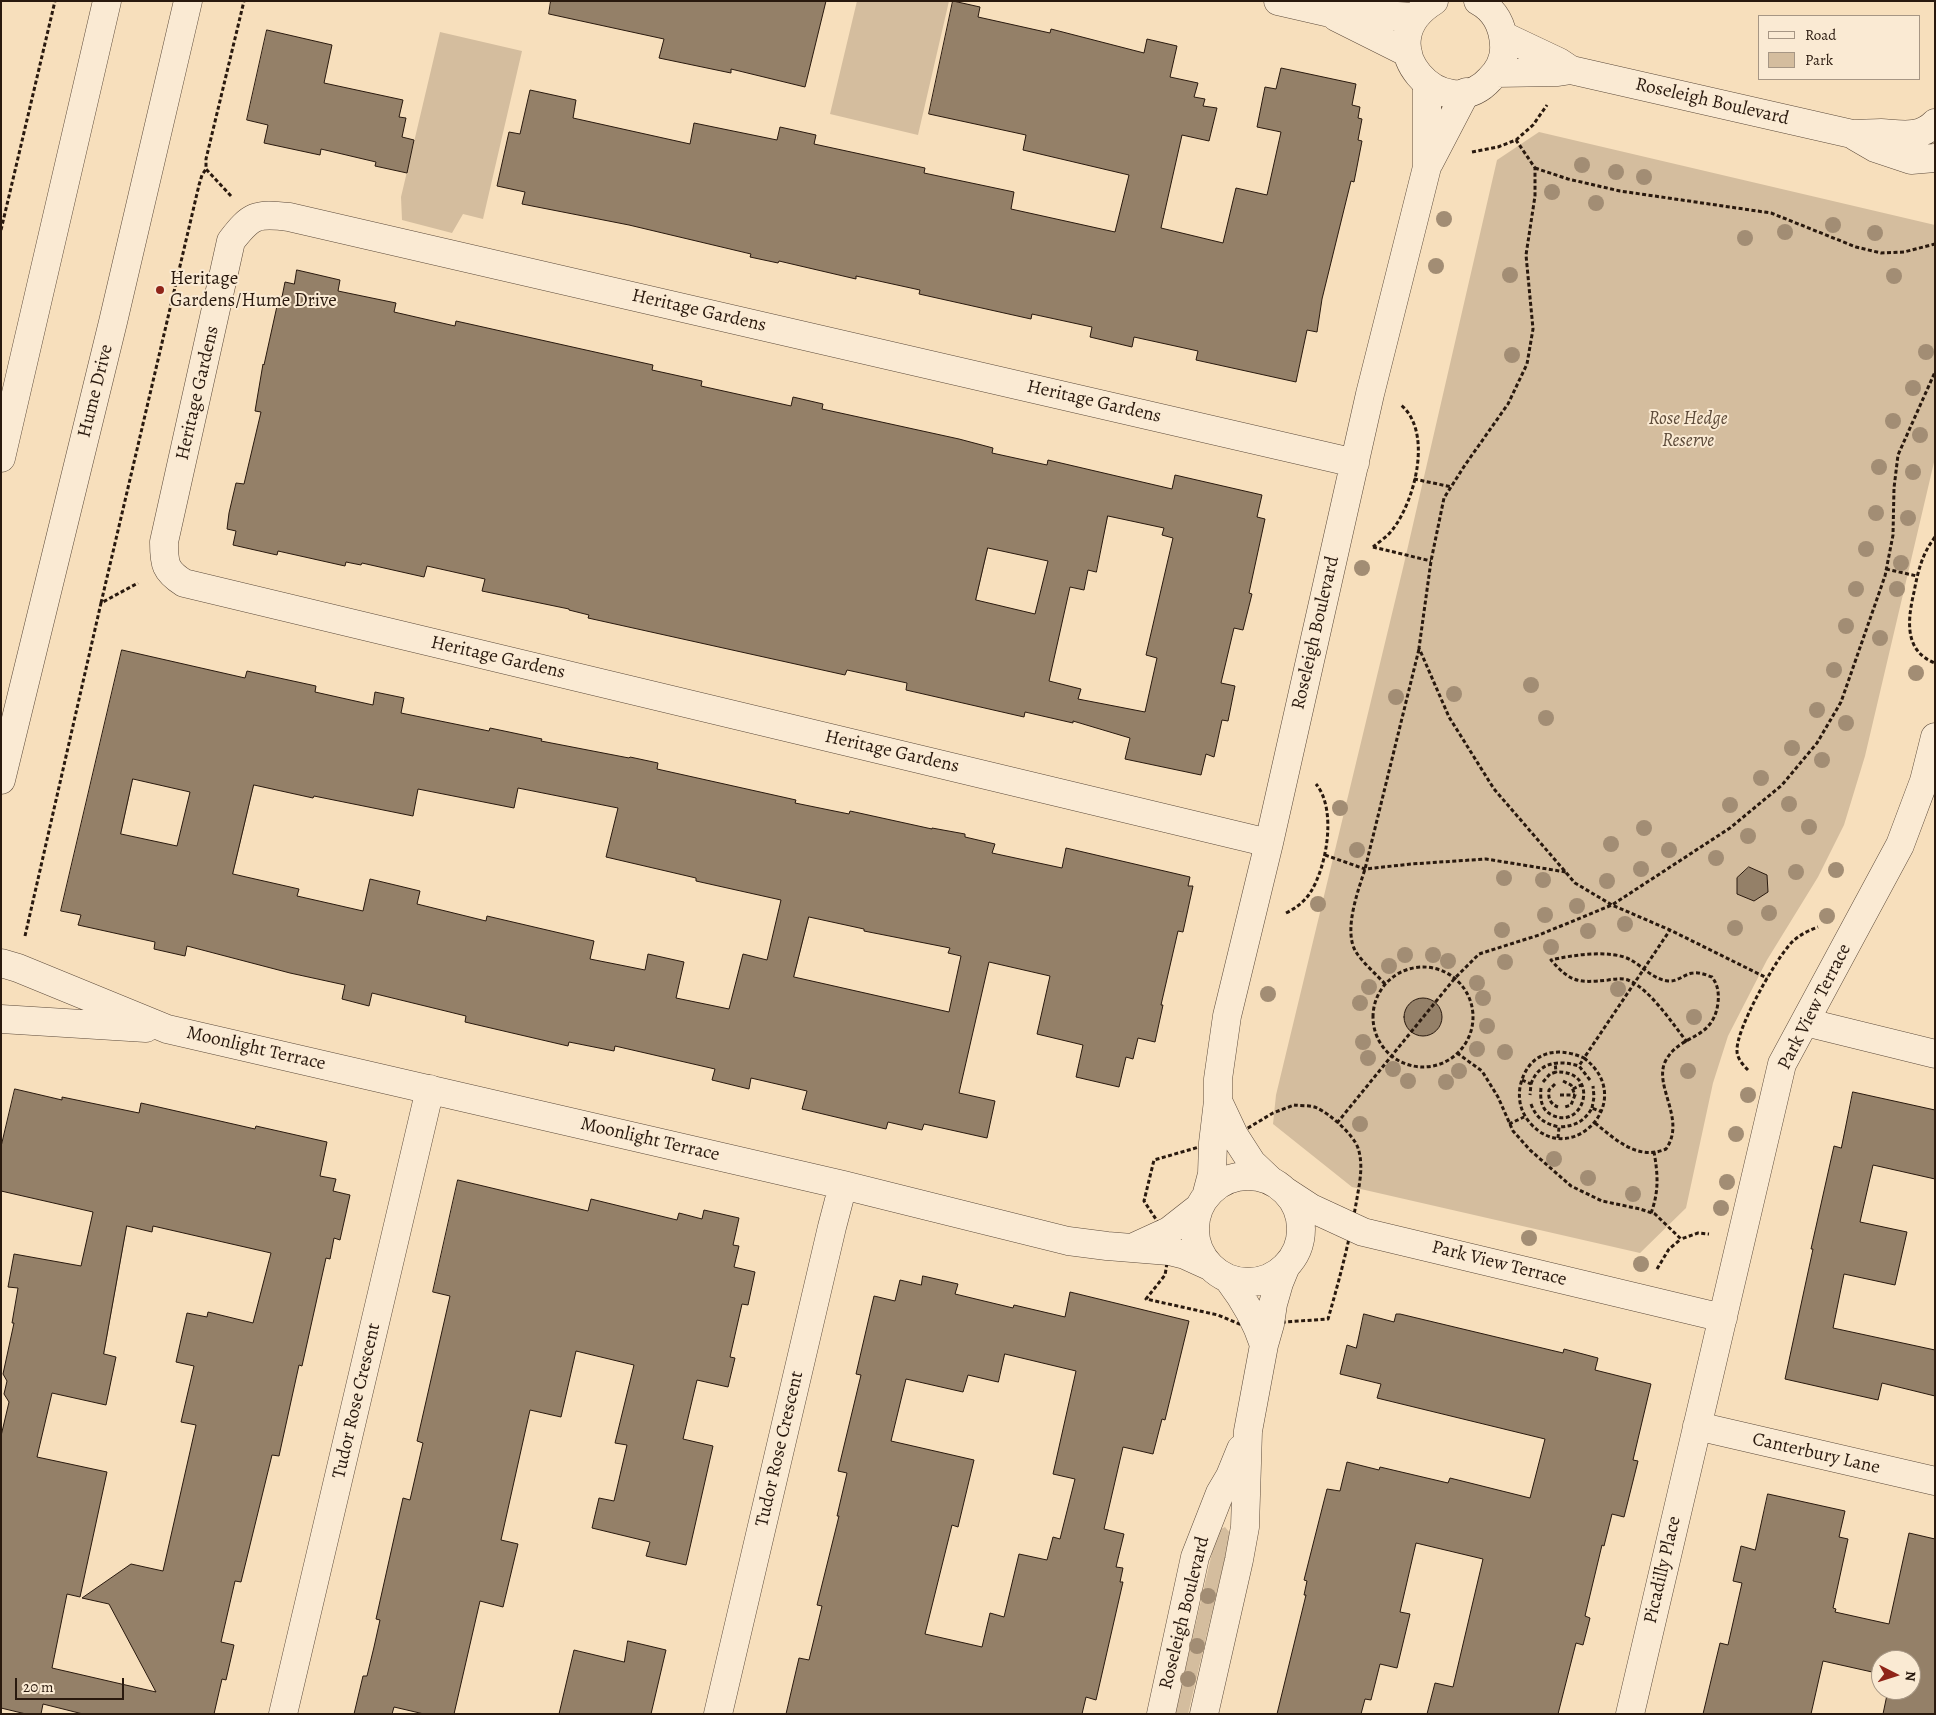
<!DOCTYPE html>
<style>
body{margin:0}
#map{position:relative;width:1936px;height:1715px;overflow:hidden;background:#f7dfbc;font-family:Alegreya,serif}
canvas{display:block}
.frame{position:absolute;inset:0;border:2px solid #29190e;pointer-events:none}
.legend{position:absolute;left:1758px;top:15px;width:162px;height:65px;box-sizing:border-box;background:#faead3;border:1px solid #a69684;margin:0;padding:6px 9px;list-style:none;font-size:15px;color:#29190e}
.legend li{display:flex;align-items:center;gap:10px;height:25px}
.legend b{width:25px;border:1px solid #a69684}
.north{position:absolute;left:1871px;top:1650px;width:50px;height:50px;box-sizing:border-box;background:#faead3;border:1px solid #a69684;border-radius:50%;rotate:95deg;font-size:14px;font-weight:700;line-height:20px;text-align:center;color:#29190e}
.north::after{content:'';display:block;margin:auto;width:18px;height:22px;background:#8f2418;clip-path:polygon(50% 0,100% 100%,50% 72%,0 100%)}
.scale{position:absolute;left:15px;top:1678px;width:109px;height:22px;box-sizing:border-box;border:2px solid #29190e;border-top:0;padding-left:6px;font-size:15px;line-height:18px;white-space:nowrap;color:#29190e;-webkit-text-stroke:4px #faead3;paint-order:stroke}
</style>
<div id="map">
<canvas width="1936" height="1715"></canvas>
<div class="frame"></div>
<ul class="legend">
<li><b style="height:6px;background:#faead3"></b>Road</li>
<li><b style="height:14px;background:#d4bd9e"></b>Park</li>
</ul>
<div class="north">N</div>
<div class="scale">20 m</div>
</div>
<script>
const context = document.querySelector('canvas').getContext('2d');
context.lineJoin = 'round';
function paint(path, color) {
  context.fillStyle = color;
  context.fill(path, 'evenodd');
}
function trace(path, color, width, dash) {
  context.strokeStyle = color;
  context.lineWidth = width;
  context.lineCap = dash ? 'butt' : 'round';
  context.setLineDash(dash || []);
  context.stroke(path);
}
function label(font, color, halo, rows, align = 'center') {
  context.font = font + ' Alegreya,serif';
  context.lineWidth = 4;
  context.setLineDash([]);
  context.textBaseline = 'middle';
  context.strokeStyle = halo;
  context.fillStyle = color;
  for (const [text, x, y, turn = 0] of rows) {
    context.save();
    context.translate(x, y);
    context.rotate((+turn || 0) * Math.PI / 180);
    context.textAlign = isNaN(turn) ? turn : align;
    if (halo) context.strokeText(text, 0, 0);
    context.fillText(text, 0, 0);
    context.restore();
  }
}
paint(new Path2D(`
 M857 1H949L918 135 830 114Z
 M440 32 522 51 483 219 463 214 452 233 402 220 401 197Z
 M1539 132 1935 225V458L1865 756 1844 825 1818 877 1767 960 1728 1036 1713 1083 1686 1208 1640 1253 1352 1187 1273 1124 1276 1095 1403 568 1497 160Z
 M1225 1527 1230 1533 1227 1549 1188 1714H1175L1214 1544 1219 1530Z`), '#d4bd9e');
const building = new Path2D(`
 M551 1H826L805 87 731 69V73L659 58 664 39 549 14Z
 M953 1 980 7 978 17 1050 33 1051 29 1144 53 1147 39 1177 46 1170 77 1198 83 1194 97 1205 99 1203 106 1217 108 1209 141 1182 135 1161 228 1223 243 1236 188 1267 195 1281 132 1257 127 1265 87 1276 89 1281 68 1356 84 1352 105 1360 107 1358 118 1362 119 1358 140 1362 141 1354 182 1351 181 1322 299 1317 332 1307 330 1296 382 1196 360 1198 351 1134 337 1132 347 1090 337 1092 327 1032 314 1031 319 919 294 920 290 856 276V279L779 261 778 263 750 257 751 254 629 225 522 204 525 192 497 186 509 132 520 134 530 90 576 100 573 118 690 144 694 123 777 140 780 127 816 135 814 144 925 168 924 173 1014 192 1011 209 1115 232 1129 175 1023 150 1026 135 929 114Z
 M267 30 332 45 324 83 403 100 399 117 406 118 402 137 414 140 407 173 375 166 376 162 321 149 320 155 264 143 268 125 247 120Z
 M297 270 340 280 338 291 396 303 394 312 455 326 456 321 653 365 652 370 702 381 701 386 791 406 793 397 823 404 822 409 959 439 993 448 992 453 1047 465 1048 460 1172 489 1175 475 1262 495 1257 517 1265 519 1249 593 1252 594 1243 630 1234 628 1221 683 1235 686 1228 721 1222 720 1214 757 1206 754 1201 775 1125 759 1130 738 1073 721V723L1025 712 1024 717 906 690 907 683 847 670 845 675 588 618 589 615 569 610V609L482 591 485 579 427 566 424 577 362 563 361 565 346 562 345 566 278 551 277 555 233 545 236 531 227 529 229 513 236 483 244 484 261 412 255 411 263 364 264 365 279 297H282L285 282 294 284ZM1108 516 1164 528 1162 535 1173 538 1146 655 1157 658 1145 712 1078 699 1081 689 1049 681 1070 587 1084 590 1088 570 1096 572ZM988 548 1048 561 1035 614 976 600Z
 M122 650 245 678 247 671 316 686 315 692 373 705 375 692 404 698 401 713 489 731 490 728 542 739 541 741 629 758 630 757 658 763 657 769 796 800 795 803 849 814 850 811 932 829V828L965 834V837L995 844 992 853 1062 868 1066 848 1190 877 1188 886H1193L1183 932 1178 931 1161 1005H1163L1155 1042 1138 1038 1133 1059 1126 1057 1119 1087 1076 1077 1083 1045 1037 1034 1050 976 989 962 959 1093 995 1101 987 1138 924 1124 922 1130 888 1122 886 1129 802 1109 807 1091 751 1078 749 1089 712 1080 715 1069 615 1046 614 1051 569 1042 568 1046 465 1022 466 1016 372 993 369 1006 342 999 345 985 290 973 187 946 185 956 154 949 155 942 78 925 81 915 61 911ZM133 779 190 792 177 846 121 834ZM254 785 313 798 314 796 413 816 418 789 514 808 518 788 618 808 606 857 696 878V881L781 900 767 960 743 954 729 1009 676 998 684 962 648 954 645 970 590 959 594 941 487 916 486 921 417 904 420 891 370 879 363 911 297 896 299 889 233 874ZM809 917 864 929V931L950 948 948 953 961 956 949 1012 794 977Z
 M1749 867 1767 875 1768 892 1754 901 1737 894V878Z
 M1404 1017a19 19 0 1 1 38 0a19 19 0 1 1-38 0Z
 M15 1089 62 1100V1097L139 1113 141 1103 255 1129 256 1126 327 1142 320 1176 336 1179 333 1191 350 1195 340 1240 334 1238 330 1259 326 1258 302 1366 299 1365 279 1456 272 1455 241 1582 235 1581 221 1642 234 1645 226 1680 222 1679 214 1714H83L43 1704 41 1714H26L1 1708V1436L9 1402 4 1394 7 1381 3 1374 14 1323H12L18 1288 8 1287 14 1254 81 1266 93 1212 1 1191V1147ZM127 1226 152 1232 153 1226 271 1253 253 1323 208 1312 207 1317 187 1313 176 1362 194 1366 181 1422 196 1425 163 1571 131 1564 82 1598 109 1604 156 1692 52 1668 67 1594 80 1597 107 1472 37 1457 52 1393 106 1405 116 1357 104 1354Z
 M1853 1092 1935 1110V1179L1873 1165 1860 1222 1907 1232 1895 1285 1844 1274 1833 1328 1935 1350V1396L1882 1383 1878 1400 1785 1379 1813 1249H1811L1834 1146 1841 1148Z
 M458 1180 588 1211 591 1199 677 1220 679 1213 702 1219 704 1210 739 1218 733 1245 739 1246 734 1267 755 1272 748 1305 742 1304 730 1357 735 1358 728 1387 697 1380 683 1439 713 1446 686 1565 646 1556 650 1542 592 1528 599 1498 614 1501 627 1445 615 1443 634 1365 576 1351 561 1417 530 1410 501 1540 518 1544 503 1607 480 1601 454 1714H424L394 1707 392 1714H354L363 1676H367L374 1647 380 1620 376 1619 403 1498 410 1500 423 1443 417 1441 450 1296 433 1292Z
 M923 1276 958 1284 955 1294 1013 1308 1014 1305 1065 1317 1070 1292 1189 1321 1165 1420 1162 1419 1153 1454 1123 1447 1104 1529 1124 1534 1116 1567 1123 1568 1120 1582H1123L1096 1700 1086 1697 1082 1714H786L799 1658 809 1660 822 1606 817 1605 839 1516H837L847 1473 838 1471 861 1375 856 1374 874 1296 895 1301 900 1280 921 1285ZM1005 1354 1076 1371 1053 1474 1075 1479 1060 1539 1053 1537 1047 1560 1019 1554 1004 1617 990 1613 982 1647 925 1634 952 1525 958 1527 974 1460 891 1441 906 1379 963 1392 968 1375 998 1382Z
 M1364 1314 1394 1322 1396 1314H1400L1563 1353 1564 1349 1598 1358 1595 1370 1651 1384 1633 1460 1638 1461 1624 1517 1612 1514 1604 1546 1602 1545 1585 1616 1590 1618 1583 1645 1576 1643 1558 1714H1427L1435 1683 1453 1687 1483 1559 1416 1543 1400 1612 1410 1614 1397 1668 1380 1664 1371 1700 1365 1699 1361 1714H1277L1306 1595H1304L1307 1581 1304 1580 1327 1489 1340 1491 1347 1462 1379 1470 1380 1467 1448 1483 1450 1478 1530 1498 1545 1439 1377 1398 1381 1384 1340 1374 1347 1345 1356 1348Z
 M1768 1494 1845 1511 1839 1537 1848 1539 1833 1608 1836 1609 1835 1612 1889 1624 1909 1533 1935 1539V1714H1883L1888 1690H1911V1660H1881V1674L1823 1661 1811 1714H1703L1720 1643 1728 1645 1742 1583 1733 1581 1741 1546 1755 1550Z
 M628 1641 666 1650 651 1714H559L574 1650 624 1662Z`);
paint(building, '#948068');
trace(building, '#29190e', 1);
const minor = new Path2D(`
 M1429 163 1466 92
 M1269 843 184 583C165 571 164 564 164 542L231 241C251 215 256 213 289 217L1355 463
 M1 963 18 968 167 1029 843 1185 1068 1241 1107 1246 1169 1251 1185 1255 1207 1265
 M1 1019 146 1028
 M1805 1022 1935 1054
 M1218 1101 1234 1135 1252 1163 1271 1181
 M1195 1229a53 53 0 1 1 106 0a53 53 0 1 1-106 0Z
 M1285 1191 1311 1208 1363 1232 1723 1318
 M1207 1193 1212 1174 1213 1143 1218 1101V1079L1227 1016 1269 843 1370 394 1427 167V84
 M1134 1247 1169 1231 1197 1209
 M1229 1280C1245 1301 1256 1320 1264 1345
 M1697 1426 1935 1481
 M283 1714 430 1089
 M718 1714 832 1227 843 1185
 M1161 1714 1195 1557 1220 1493 1230 1476 1241 1449
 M1204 1714 1239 1560 1245 1527 1248 1431 1264 1345 1270 1324 1273 1304 1279 1283 1286 1266
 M1630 1714 1782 1064 1900 845 1924 781 1935 737`);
const tertiary = new Path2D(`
 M1278 1 1326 12 1415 17
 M1434 1C1364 44 1445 129 1490 79 1499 70 1505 58 1504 45 1503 26 1495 10 1478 1
 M1336 17 1408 53
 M1504 36 1559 62 1571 70 1852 134C1862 134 1871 133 1881 133 1900 134 1920 139 1935 123
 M1496 73 1558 72 1571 70
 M1856 137 1875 148 1911 160 1935 158
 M1 458 107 1
 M1 780 113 322 188 1`);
trace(minor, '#5c4a3a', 29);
trace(tertiary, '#5c4a3a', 29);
trace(new Path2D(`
 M1516 140 1533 125 1547 105
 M1472 152 1498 147 1516 140 1535 168V196L1526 255 1533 329 1527 364 1508 404 1465 465 1444 498 1431 561 1419 648 1449 717 1494 789 1575 883 1612 905 1670 930 1767 978
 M1535 168 1568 179 1620 191 1771 213 1856 247 1881 253 1904 252 1935 244
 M231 196 206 169V159L244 1
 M1 230 55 1
 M1414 479 1452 487
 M1935 537C1922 554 1918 571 1914 592 1908 618 1903 651 1935 663
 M1373 547C1379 542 1388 536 1393 529 1415 500 1433 432 1401 405
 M1373 547 1431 561
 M1886 569 1917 576
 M101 603 199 185 202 175 206 169
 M1325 855 1365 869 1411 864 1486 859 1566 872
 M1286 913C1296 908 1304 902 1310 893 1327 867 1337 809 1316 784
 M25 936 101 603 138 583
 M1373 1017a50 50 0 1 1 100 0a50 50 0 1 1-100 0Z
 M1385 984C1376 974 1363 963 1356 952 1343 931 1358 891 1365 869L1419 649
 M1457 1053 1482 1071 1498 1097 1513 1131 1530 1150 1571 1186 1602 1201 1640 1209 1655 1214 1681 1239 1698 1233 1709 1234
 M1748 1070C1743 1065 1737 1058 1737 1051 1736 1029 1773 965 1787 948 1795 937 1805 932 1818 927
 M1522 1080 1531 1084 1530 1095
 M1590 1080 1579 1066 1584 1058C1555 1045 1527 1053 1520 1087 1518 1101 1521 1112 1530 1123 1571 1170 1639 1100 1584 1058L1670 930
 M1563 1081 1571 1085 1575 1095 1571 1105 1565 1107
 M1543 1082 1550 1074 1556 1072 1555 1062
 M1531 1084C1539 1061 1560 1060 1579 1066
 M1555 1084 1549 1090C1548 1098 1550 1104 1558 1107
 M1541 1088C1540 1099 1541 1110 1552 1115 1585 1131 1601 1070 1556 1072
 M1573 1089 1583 1084
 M1560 1095H1575
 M1531 1104C1536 1118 1545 1124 1559 1127
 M1294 1105C1301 1106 1311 1105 1317 1108 1330 1114 1353 1134 1358 1148 1364 1166 1359 1186 1356 1204 1349 1243 1339 1281 1328 1319L1242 1325 1218 1315 1146 1299 1165 1275 1169 1251 1165 1233 1144 1201 1154 1160 1213 1143 1248 1128 1273 1113Z
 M1592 1108 1594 1097 1593 1086
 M1337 1123 1455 978 1479 954 1539 935 1612 905 1730 828 1782 785 1817 743 1841 702 1885 576 1893 535 1894 488 1898 455 1935 372
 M1595 1123C1616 1140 1638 1161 1666 1149 1687 1119 1652 1085 1666 1060 1681 1033 1713 1041 1718 1003 1719 993 1718 985 1712 977 1706 975 1700 972 1693 973 1684 974 1678 982 1668 981 1653 979 1643 967 1631 960 1611 949 1572 955 1551 960 1571 983 1579 983 1608 980 1615 979 1622 978 1628 980 1650 989 1672 1023 1687 1042
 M1509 1124 1524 1117
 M1558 1138 1559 1127C1575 1126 1584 1122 1592 1108L1602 1112
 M1651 1213C1659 1192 1658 1174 1654 1152
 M1657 1269 1669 1249 1681 1239`), '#29190e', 3, [4, 2.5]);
trace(minor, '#faead3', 28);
trace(tertiary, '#faead3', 28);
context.fillStyle = '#a28d74';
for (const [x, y] of [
 [1582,165],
 [1616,172],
 [1644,177],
 [1552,192],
 [1596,203],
 [1444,219],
 [1833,225],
 [1785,232],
 [1875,233],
 [1745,238],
 [1436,266],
 [1510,275],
 [1894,276],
 [1926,352],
 [1512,355],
 [1913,388],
 [1893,421],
 [1920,435],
 [1879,467],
 [1913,472],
 [1876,513],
 [1908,518],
 [1866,549],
 [1901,563],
 [1362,568],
 [1856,589],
 [1897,589],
 [1846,626],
 [1880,638],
 [1834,670],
 [1916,673],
 [1531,685],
 [1454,694],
 [1396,697],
 [1817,710],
 [1546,718],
 [1846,723],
 [1792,748],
 [1822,760],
 [1761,778],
 [1789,804],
 [1730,805],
 [1340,808],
 [1809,827],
 [1644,828],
 [1748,836],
 [1611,844],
 [1357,850],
 [1669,850],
 [1716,858],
 [1641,869],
 [1836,870],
 [1796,872],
 [1504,878],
 [1543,880],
 [1607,881],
 [1318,904],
 [1577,906],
 [1769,913],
 [1545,915],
 [1827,916],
 [1625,924],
 [1735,928],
 [1502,930],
 [1588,931],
 [1551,947],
 [1405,955],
 [1433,955],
 [1448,961],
 [1505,962],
 [1389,966],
 [1477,983],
 [1369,987],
 [1618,989],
 [1268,994],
 [1483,998],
 [1360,1003],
 [1694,1017],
 [1487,1026],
 [1363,1042],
 [1477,1049],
 [1505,1052],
 [1368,1058],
 [1393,1069],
 [1459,1071],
 [1688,1071],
 [1408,1081],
 [1446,1082],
 [1748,1095],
 [1360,1124],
 [1736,1134],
 [1554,1159],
 [1588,1178],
 [1727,1182],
 [1633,1194],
 [1721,1208],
 [1529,1238],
 [1641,1264],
 [1208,1596],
 [1197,1646],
 [1188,1679]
]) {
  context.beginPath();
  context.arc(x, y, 8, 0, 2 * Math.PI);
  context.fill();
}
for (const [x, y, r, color] of [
 [160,290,5,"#8f2418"]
]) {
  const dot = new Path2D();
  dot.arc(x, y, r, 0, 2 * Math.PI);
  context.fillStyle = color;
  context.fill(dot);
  trace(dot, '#faead3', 2);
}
label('19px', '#29190e', '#faead3', [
 ["Roseleigh Boulevard",1712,102,13],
 ["Heritage Gardens",699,311,13],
 ["Hume Drive",96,391,-76],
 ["Heritage Gardens",198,393,-77],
 ["Heritage Gardens",1094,402,13],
 ["Roseleigh Boulevard",1316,633,-77],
 ["Heritage Gardens",498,658,13],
 ["Heritage Gardens",892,752,13],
 ["Park View Terrace",1815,1007,-63],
 ["Moonlight Terrace",256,1049,13],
 ["Moonlight Terrace",650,1140,13],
 ["Park View Terrace",1499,1264,14],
 ["Tudor Rose Crescent",357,1401,-77],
 ["Tudor Rose Crescent",780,1449,-77],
 ["Canterbury Lane",1816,1454,13],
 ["Picadilly Place",1663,1570,-77],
 ["Roseleigh Boulevard",1185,1613,-76]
]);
label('19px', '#29190e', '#faead3', [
 ["Heritage",170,279],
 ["Gardens/Hume Drive",170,301]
], 'left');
label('italic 19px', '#5c4a39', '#faead3', [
 ["Rose Hedge",1688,419],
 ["Reserve",1688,441]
]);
</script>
